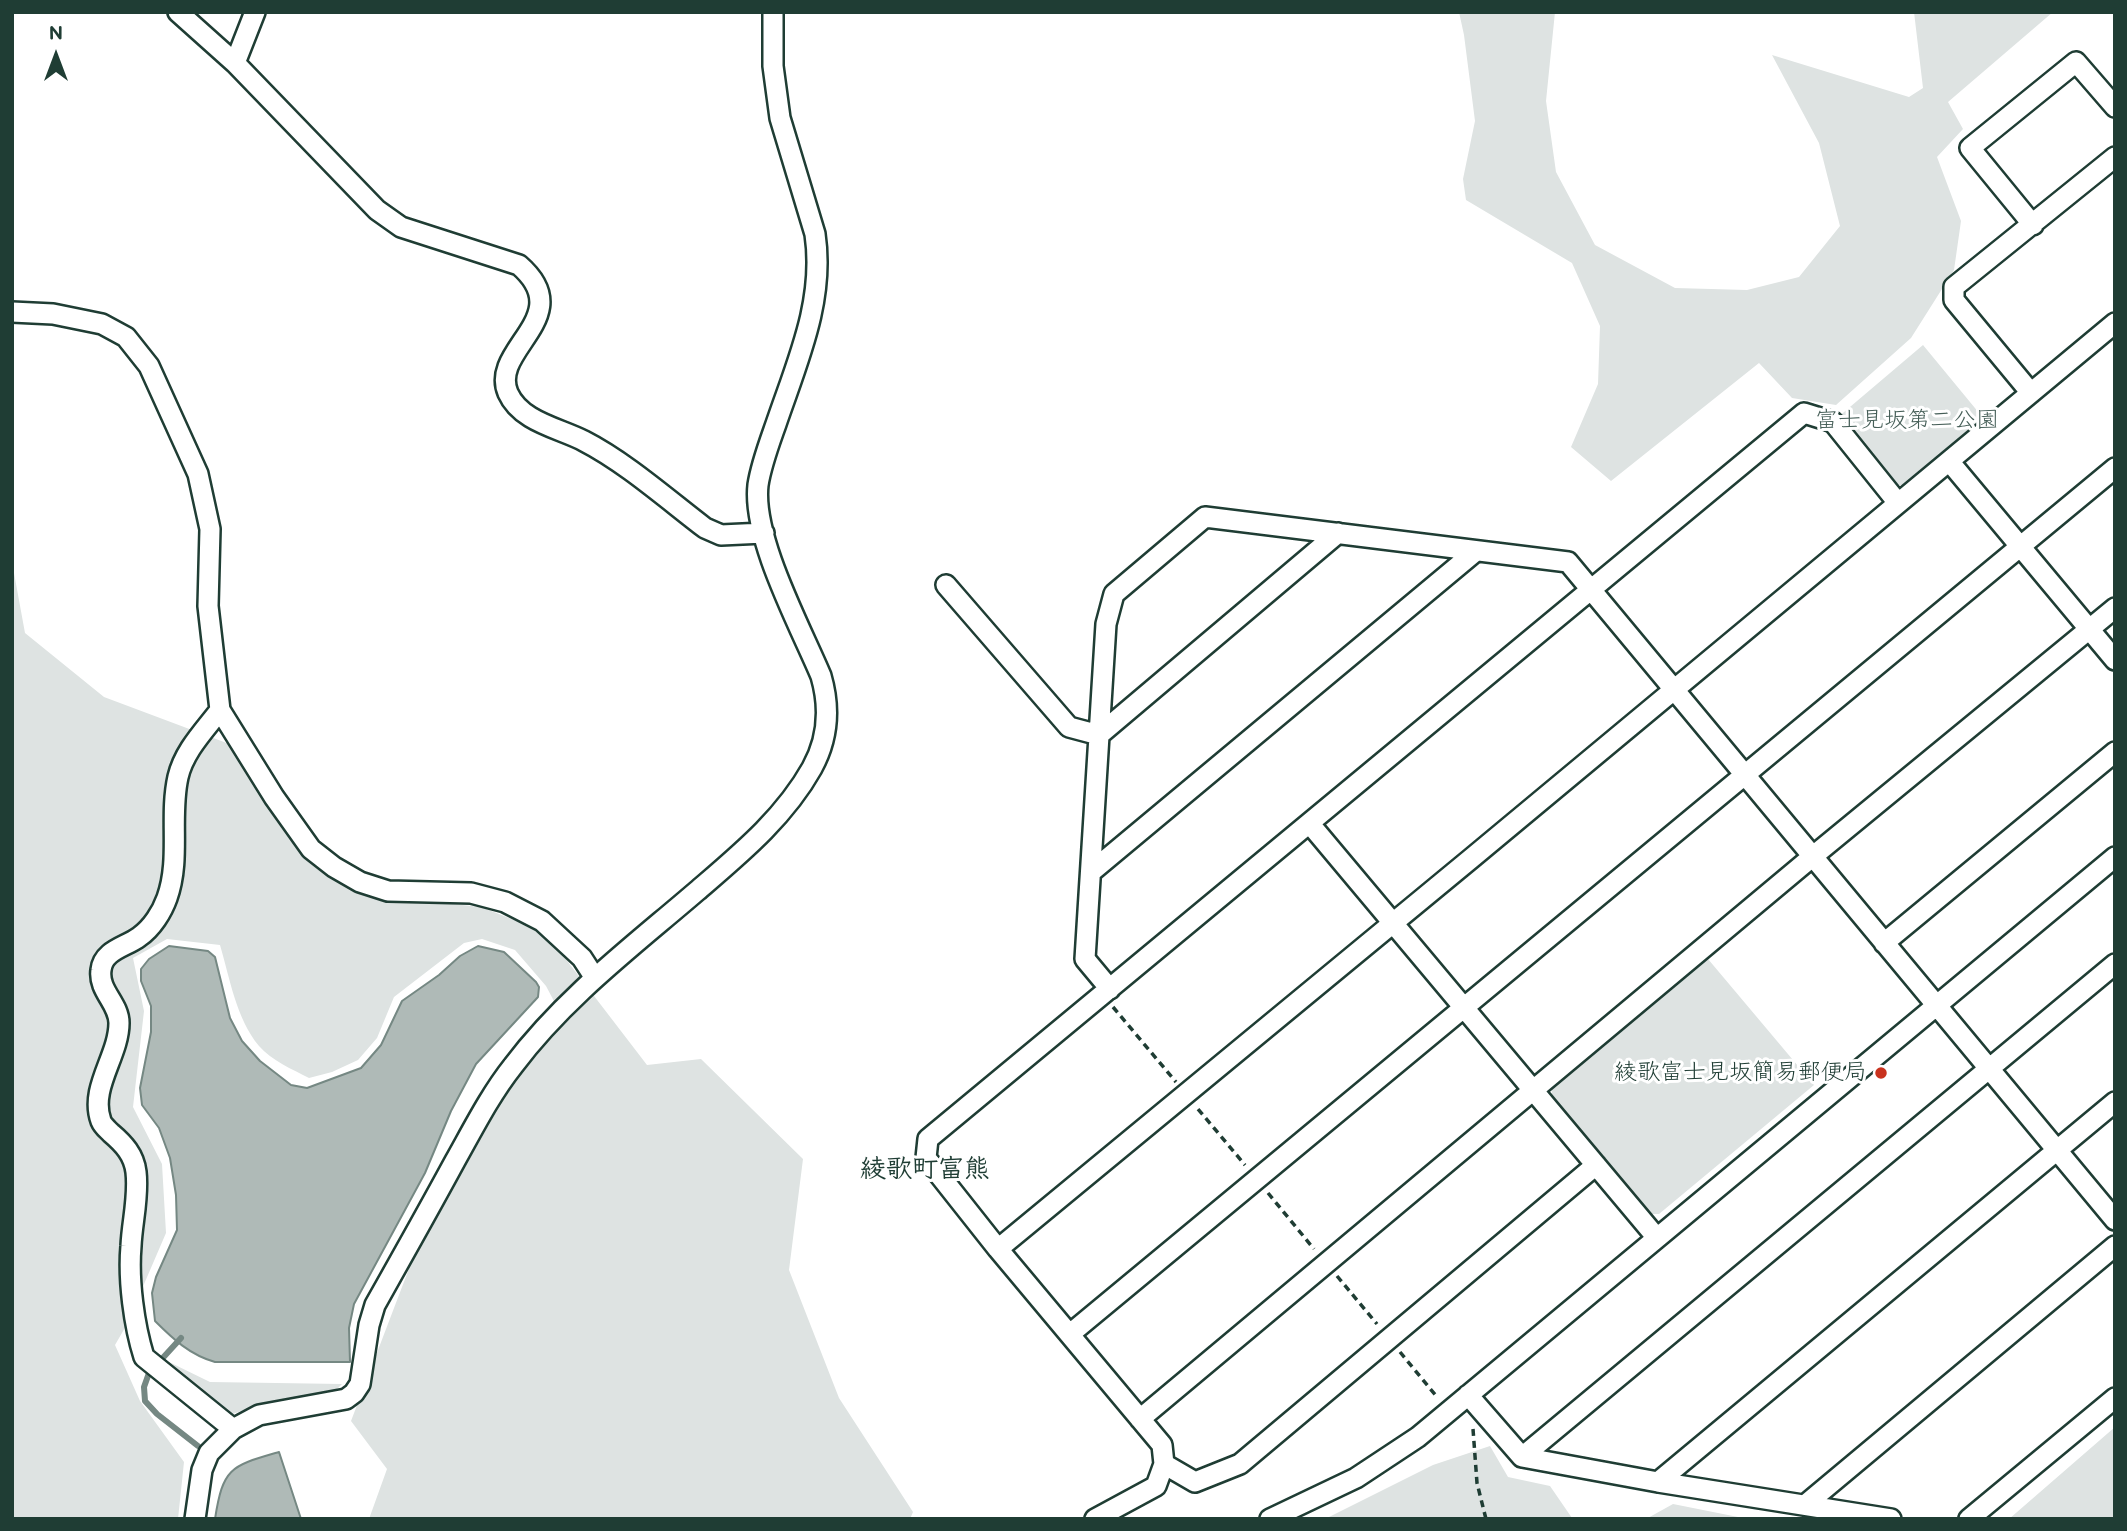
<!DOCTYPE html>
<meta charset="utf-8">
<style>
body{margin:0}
#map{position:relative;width:2127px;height:1531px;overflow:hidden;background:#fff;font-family:"Balsamiq Sans",sans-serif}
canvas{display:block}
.frame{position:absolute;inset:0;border:14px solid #1f3d34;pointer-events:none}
.north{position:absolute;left:21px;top:21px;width:70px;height:70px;-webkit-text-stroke:5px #fff;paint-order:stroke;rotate:0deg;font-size:19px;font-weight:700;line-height:28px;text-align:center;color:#1f3d34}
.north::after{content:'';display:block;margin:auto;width:24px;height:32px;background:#1f3d34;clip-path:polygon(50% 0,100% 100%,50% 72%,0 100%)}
</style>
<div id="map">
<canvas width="2127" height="1531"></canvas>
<div class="frame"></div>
<div class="north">N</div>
</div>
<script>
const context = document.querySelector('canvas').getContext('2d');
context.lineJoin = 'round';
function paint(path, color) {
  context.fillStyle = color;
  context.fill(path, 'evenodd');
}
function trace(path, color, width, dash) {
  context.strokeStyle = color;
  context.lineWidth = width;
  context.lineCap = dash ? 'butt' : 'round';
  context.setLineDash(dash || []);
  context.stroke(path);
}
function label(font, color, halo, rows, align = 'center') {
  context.font = font + ' "Balsamiq Sans","Klee One",sans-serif';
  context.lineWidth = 6;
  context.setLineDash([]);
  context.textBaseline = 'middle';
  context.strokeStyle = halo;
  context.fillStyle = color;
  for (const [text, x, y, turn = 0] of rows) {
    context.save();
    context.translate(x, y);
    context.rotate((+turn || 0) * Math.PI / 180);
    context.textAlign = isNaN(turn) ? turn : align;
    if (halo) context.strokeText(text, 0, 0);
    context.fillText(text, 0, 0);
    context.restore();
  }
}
paint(new Path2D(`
 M1459 12H1555L1546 101 1556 172 1595 245 1675 288 1747 290 1799 277 1840 226 1819 143 1772 55 1909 97 1923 88 1914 12H2053L1948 102 1963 129 1937 157 1961 221 1954 270 1911 338 1836 405 1792 398 1759 363 1611 481 1571 447 1598 384 1600 326 1572 263 1466 200 1463 179 1475 121 1464 35Z
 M1923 345 1984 419 1905 485H1894L1837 418Z
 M12 562 25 633 104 697 232 745 313 858 367 895 481 907 545 932 647 1065 701 1059 803 1159 789 1270 839 1398 913 1512 910 1519H369L387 1469 351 1421 410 1266 476 1143 515 1077 564 1020 546 986 515 950 482 939 464 943 394 997 377 1038 358 1060 332 1072 309 1078C292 1069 272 1061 259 1046 236 1018 230 979 220 945L167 939 133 958 144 1011 133 1107 162 1164 166 1233 126 1326 115 1345 140 1401 184 1462 178 1519H12Z
 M1708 959 1814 1085 1659 1214H1647L1551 1101 1552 1088Z
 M167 1361 210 1382 342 1384 332 1394 303 1401 247 1409 224 1417 163 1366Z
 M2115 1427V1519H2009Z
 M1490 1446 1508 1477 1550 1486 1572 1518 1577 1519H1325L1433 1465Z
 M1673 1504 1748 1519H1646Z`), '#dee3e2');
const water = new Path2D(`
 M169 946 208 951 215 957 230 1018 242 1041 260 1061 291 1085 307 1088 361 1068 381 1045 402 1001 439 975 460 956 478 946 504 952 536 982 539 987 538 997 476 1064 451 1111 425 1173 354 1304 349 1328 350 1362H215C190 1355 173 1339 155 1321L152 1293 156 1277 177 1230 176 1195 170 1158 159 1128 142 1105 140 1088 151 1032V1006L141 981V969L149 959Z
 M279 1452 301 1519H215C223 1467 231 1466 279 1452Z`);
paint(water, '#afbab7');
trace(water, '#758883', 2);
trace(new Path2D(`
 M181 1338 149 1373 144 1387 145 1401 157 1414 198 1446`), '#758883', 6);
const minor = new Path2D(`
 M178 12 235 63 377 210 401 227 519 265C579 317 489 349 508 393 521 422 559 428 584 441 625 462 667 499 705 528L721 535 764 533
 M235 63 255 12
 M2033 225 1970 148 2076 62 2115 107
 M12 312 53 314 102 324 126 337 149 366 198 474 210 529 208 606 220 710 274 797 311 849 334 867 360 882 388 891 471 893 505 902 542 921 582 958 595 978
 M2031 393 1954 300V287L2115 157
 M1949 461 2115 660
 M946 585 1069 727 1099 735 1338 533
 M220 710C204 731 184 751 178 777 169 817 181 859 167 898 162 912 152 928 139 937 126 947 103 950 101 970 98 991 119 1003 119 1023 119 1056 89 1088 101 1121 103 1126 107 1129 111 1133 124 1144 134 1155 136 1172 139 1197 132 1222 131 1246 128 1280 134 1325 144 1357L233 1429
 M1310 824 1657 1238
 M1091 872 1476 551
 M1884 943 2115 752
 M1110 989 1085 959 1106 624 1114 594 1205 517 1568 562 2115 1220
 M998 1249C1372 942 1743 633 2115 323
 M1070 1334 2115 468
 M1468 1395 1522 1457 1658 1482 1891 1519
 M1140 1419 1812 857 2115 608
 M1522 1457 2115 964
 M1164 1464 1195 1482 1240 1464 1596 1165
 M1658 1482 2115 1102
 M1805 1505 2115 1246
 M195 1519 202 1470 209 1453 233 1429 259 1415 346 1399 354 1393 360 1384 369 1325 375 1305C402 1257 429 1209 455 1161 473 1129 490 1095 513 1066 564 998 633 946 697 891 740 854 784 818 812 768 828 739 830 707 821 676 800 626 752 538 758 485 761 465 769 444 776 424 797 362 825 301 815 234L780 118 773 66V12
 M1095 1519 1156 1486 1164 1464 1162 1445 998 1249 926 1158 928 1139 1804 413 1833 422 1898 503
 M1270 1519 1356 1478 1418 1437 2115 857
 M1969 1519 2115 1398`);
trace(minor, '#1f3d34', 24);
trace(new Path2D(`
 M1113 1007 1176 1082
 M1198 1109 1245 1165
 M1268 1193 1314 1249
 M1337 1276 1377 1324
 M1400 1352 1437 1397
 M1473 1429 1477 1483 1486 1519`), '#1f3d34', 3.5, [7, 5]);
trace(minor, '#fff', 19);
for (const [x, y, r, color] of [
 [1881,1073,7,"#c8321e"]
]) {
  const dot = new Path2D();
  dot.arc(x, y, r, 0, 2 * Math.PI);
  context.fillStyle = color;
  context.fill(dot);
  trace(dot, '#fff', 2.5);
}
label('23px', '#455e57', '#fff', [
 ["富士見坂第二公園",1907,421]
]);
label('23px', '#1f3d34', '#fff', [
 ["綾歌富士見坂簡易郵便局",1867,1073]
], 'right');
label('bold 26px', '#1f3d34', '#fff', [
 ["綾歌町富熊",925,1170]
]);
</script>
